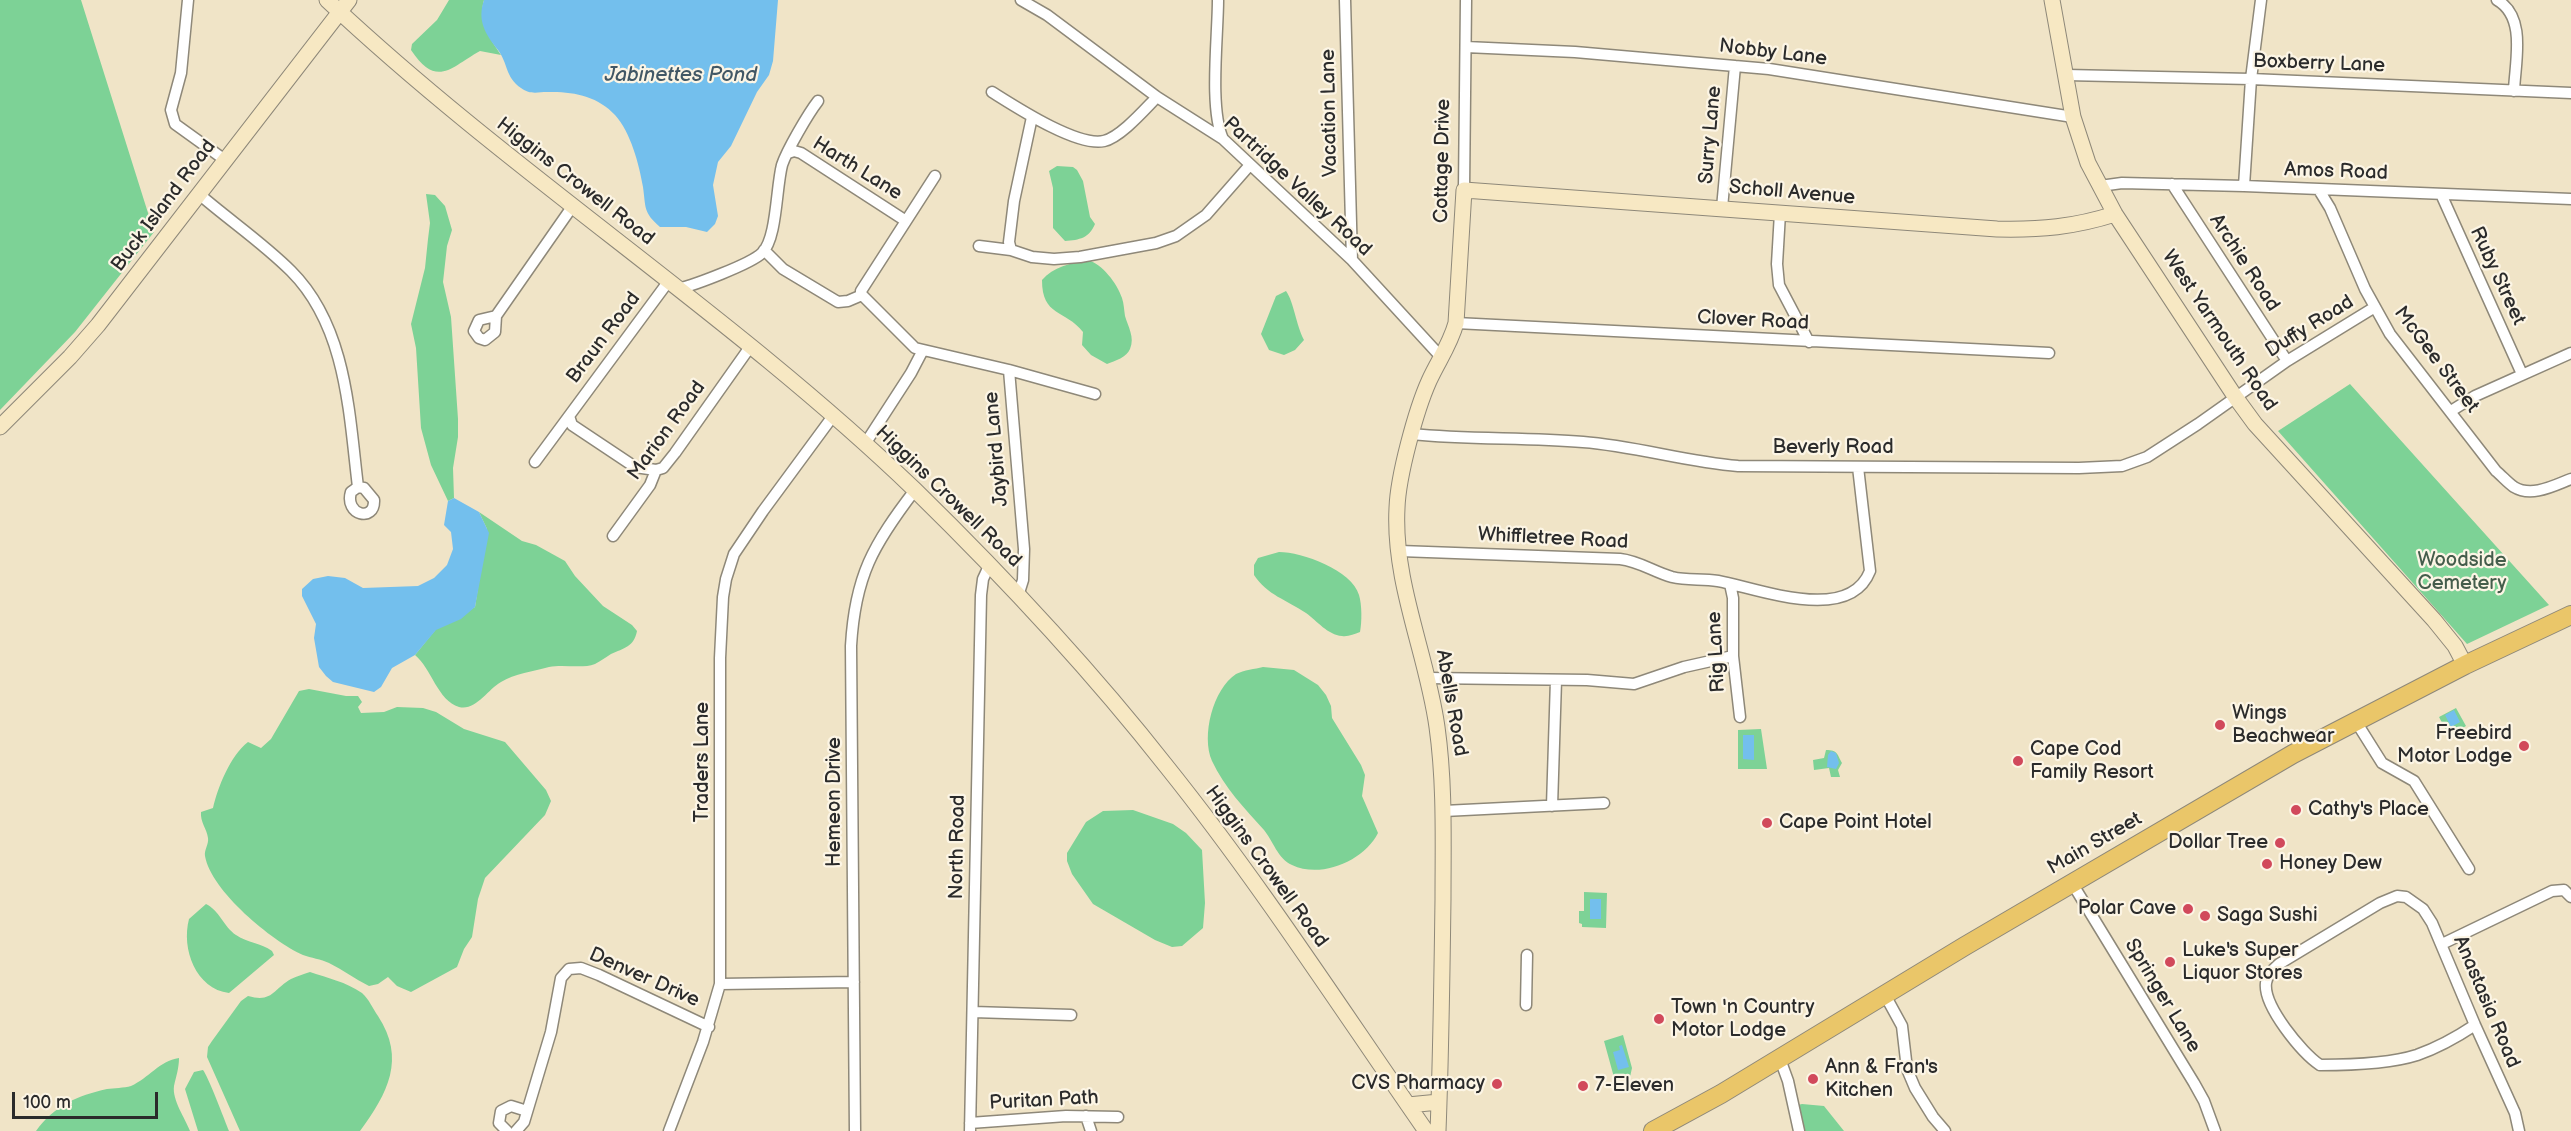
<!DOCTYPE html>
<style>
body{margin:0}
#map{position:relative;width:2571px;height:1131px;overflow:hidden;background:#f0e4c7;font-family:"Balsamiq Sans",sans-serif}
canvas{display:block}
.scale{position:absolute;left:12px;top:1092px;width:146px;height:27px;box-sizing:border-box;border:3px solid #2b2b2b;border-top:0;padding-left:8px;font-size:18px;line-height:21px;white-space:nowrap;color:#2b2b2b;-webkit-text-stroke:4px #fcf5e5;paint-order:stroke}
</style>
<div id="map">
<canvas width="2571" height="1131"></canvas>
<div class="scale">100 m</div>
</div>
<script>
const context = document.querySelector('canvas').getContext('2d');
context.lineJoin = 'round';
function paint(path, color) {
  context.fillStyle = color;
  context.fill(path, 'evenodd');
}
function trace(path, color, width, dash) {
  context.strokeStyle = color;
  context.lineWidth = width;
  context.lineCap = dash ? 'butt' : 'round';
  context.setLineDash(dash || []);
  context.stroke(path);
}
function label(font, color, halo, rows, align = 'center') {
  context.font = font + ' "Balsamiq Sans",sans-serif';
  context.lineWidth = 4.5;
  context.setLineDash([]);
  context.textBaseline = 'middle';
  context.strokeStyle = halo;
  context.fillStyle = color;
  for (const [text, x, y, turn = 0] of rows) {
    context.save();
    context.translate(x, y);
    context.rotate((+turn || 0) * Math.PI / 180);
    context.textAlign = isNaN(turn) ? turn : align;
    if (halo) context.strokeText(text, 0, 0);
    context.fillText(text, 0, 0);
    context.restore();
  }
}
paint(new Path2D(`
 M0 0H81L154 232 75 332 0 410Z
 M449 0H484C478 20 490 39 501 55L480 51C451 67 437 89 411 50L412 44 437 20Z
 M1057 166 1073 167 1077 170 1083 181 1090 217 1095 224C1089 238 1080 240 1065 241L1053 228V188L1049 171Z
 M426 194 435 195 445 206 452 230 447 246 443 282 451 317 458 419V437L453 468 454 498 448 501 431 465 421 428 416 348 411 324 425 268 428 239 430 223Z
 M1088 260C1102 264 1117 283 1122 298 1124 304 1124 310 1125 316 1128 327 1135 337 1130 349 1127 357 1115 361 1107 364L1091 355 1082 345 1083 332C1065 309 1042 317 1042 280 1053 267 1071 263 1088 260Z
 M1286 291C1294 302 1296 325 1304 340L1295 350 1284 355 1269 350 1261 334 1276 296Z
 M2350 384 2549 605 2467 644 2278 431Z
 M479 512 522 541 536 545 565 561 575 576 603 606 632 625 637 631C634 647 624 648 611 654 606 657 601 661 595 664 582 669 564 664 549 667 534 671 514 674 501 682 487 690 476 711 459 707 438 701 431 668 415 655L436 629 475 607 487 529Z
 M1279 552C1302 552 1352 570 1359 595 1362 605 1362 622 1360 632 1354 634 1348 637 1342 636 1328 635 1317 621 1306 613 1287 600 1267 595 1254 575V565L1258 558Z
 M1263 667 1294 670 1318 685 1326 695 1331 706 1332 718 1361 765 1365 775 1362 796 1378 833C1364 861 1321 879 1292 865 1278 859 1273 841 1264 830 1245 809 1224 787 1212 761 1201 736 1213 689 1236 674 1244 670 1255 669 1263 667Z
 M309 689 346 696H358L362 702 358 707 361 713 384 712 397 707 423 708 436 712 464 729 505 742 546 790 551 801 545 815 485 878 478 899 472 937 464 949 457 967 411 992 397 986 388 977 378 984 369 986C355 979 343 970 329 963 321 959 311 958 303 955 272 941 211 891 205 856 204 850 209 844 208 838 207 829 200 822 201 812L213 808C218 787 230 756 248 742L261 748 271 739 299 691Z
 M2456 708 2466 726 2449 736 2439 717Z
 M1761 729 1767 769H1738V730Z
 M1826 750C1838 750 1837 754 1842 763L1838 770 1840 777H1831L1829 768 1814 770 1813 760 1824 758Z
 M1133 810 1173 824 1186 833 1202 850 1205 903 1203 928 1182 946 1172 947 1155 940 1093 904 1072 874 1067 861V853L1086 822 1103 811Z
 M1584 892 1607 893 1606 928 1582 927V924L1579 923V911H1584Z
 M206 904C219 910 224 927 236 935 248 943 261 943 272 951L274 955 229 993C196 989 181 949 189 919Z
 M310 972C328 978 346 982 362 993 369 999 373 1009 378 1016 406 1059 388 1093 360 1131H240L207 1057 208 1047 212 1041 241 1001 248 996C273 1003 273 989 291 979 297 976 304 974 310 972Z
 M1623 1035 1632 1068 1630 1077 1615 1081 1604 1041Z
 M179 1058C179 1068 176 1077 174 1086 172 1100 185 1118 190 1131H36C55 1105 77 1096 107 1089 114 1088 124 1088 131 1086 149 1078 159 1061 179 1058Z
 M203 1070C208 1076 225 1121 229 1131H198L185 1089 194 1072Z
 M1802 1104 1824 1106 1844 1131H1797L1798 1105Z`), '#7dd296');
paint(new Path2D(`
 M484 0H778L773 61 769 75 757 92 731 146 718 162 713 185 718 216 715 224 707 232 686 227H660C643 212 646 208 643 187 639 164 631 133 615 115 598 96 572 91 547 92 538 92 530 95 521 88 505 77 508 63 498 50 485 34 477 20 484 0Z
 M454 498 479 512 489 533 475 607 461 619 436 630 415 655 392 668 381 687 374 692 333 682 326 676 319 667 314 638 316 624 302 596V589L313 579 328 576 345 578 363 588 418 586 434 578 447 565 453 549 451 532 444 525 448 501Z
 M2454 710 2460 722 2451 727 2445 715Z
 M1743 735H1754V760L1743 759Z
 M1831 751 1836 753 1839 763 1836 769 1827 767 1828 755Z
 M1590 899H1601V919H1590Z
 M1622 1045 1629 1067 1618 1070 1613 1052 1620 1050 1619 1046Z`), '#73bfed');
const street = new Path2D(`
 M188 0 181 73 171 110 175 124 225 160
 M1021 0 1047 15 1157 97 1223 139 1352 260 1442 358
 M1218 0C1218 36 1209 109 1223 139
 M1345 0 1352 260
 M2497 0C2527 17 2515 62 2514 91
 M1466 47 1575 52 1769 69 2073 117
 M2066 75 2251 79 2571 93
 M992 92C1016 107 1077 147 1104 141 1121 137 1145 109 1157 97
 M788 153 794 151 801 153 906 221
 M2172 184 2287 361
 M2100 186 2122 183 2244 186 2571 199
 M2244 186 2251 79 2261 0
 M1464 190 1466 0
 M2319 190 2330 208 2365 289 2390 334 2496 471C2502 476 2508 483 2514 487 2532 498 2555 485 2571 479
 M199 194C229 220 263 243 291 271 347 327 349 414 358 487L351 492C344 515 375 523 374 500L364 488 358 487
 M2441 194 2522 374
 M1722 208 1735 66
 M1780 213 1777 264 1779 285 1809 342
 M979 246 1011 250 1032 257 1054 259 1080 257 1156 243 1176 236 1206 215 1249 166
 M764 250 783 269 838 302 848 301 862 295
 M1011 250 1009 242 1014 201 1032 117
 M678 289C694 285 751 264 762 253 777 239 776 188 782 165 787 150 808 114 818 101
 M862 295 915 348 1009 370 1095 394
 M862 295 861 291 935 176
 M496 316 495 332 485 340 479 338 474 331 479 320 496 316 572 207
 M1456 323 2049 353
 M1009 370 1024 549 1023 580 1018 596
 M2451 411 2475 396 2571 353
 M569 416 572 425 635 467 656 470
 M1412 434C1469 440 1526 437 1583 442 1636 446 1686 462 1738 466L2079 468 2122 466 2147 457 2198 424 2287 361 2375 307
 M865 444 911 373 923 350
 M535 462 668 282
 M613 536 650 485 656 470 663 468 675 453 750 347
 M1400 551 1620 559C1639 561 1654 572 1672 577 1688 581 1702 578 1718 581 1757 588 1849 625 1870 571L1858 467
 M1730 584 1733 598V656L1740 717
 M1427 678 1587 680 1634 684 1684 667 1733 656
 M2355 720 2382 763 2414 781 2469 869
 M1552 806 1556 680
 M1444 811 1604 803
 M2072 883 2194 1083 2204 1101 2215 1131
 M2442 944 2552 891 2564 890 2571 897
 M720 984 854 982
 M1885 995 1902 1026 1907 1069 1915 1088 1933 1117 1945 1131
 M1526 1005 1527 955
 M973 1012 1071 1015
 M2475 1025C2457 1037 2437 1048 2417 1055 2389 1064 2349 1065 2320 1065 2302 1053 2263 1006 2266 983 2267 975 2273 969 2279 964L2380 903 2397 896 2406 897 2423 909 2432 923 2475 1025 2515 1113 2519 1131
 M1780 1059 1788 1081 1799 1131
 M1086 1116 1091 1131
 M970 1123 1066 1116 1118 1117
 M507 1131 499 1123 501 1111 511 1106 527 1111
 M516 1131 524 1122 551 1032 561 978 569 969 581 968 599 975 709 1027
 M669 1131 703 1042 720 984V658L723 597 726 579 734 554 763 511 833 416
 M855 1131 851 646C855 576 873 545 915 490
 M970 1131 981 595 983 579 989 566`);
const secondary = new Path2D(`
 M327 0C513 175 731 313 915 490 1004 577 1090 669 1167 767 1260 883 1341 1009 1426 1131
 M2052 0 2073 117 2088 163 2115 214 2236 398 2255 424 2434 620 2455 646 2465 665
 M0 427 70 357 98 325 349 0
 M1408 1105 1439 1102
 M1438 1131C1441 1054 1442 977 1443 899 1443 842 1445 784 1437 727 1427 654 1393 583 1397 508 1398 476 1416 410 1429 381 1438 361 1450 345 1456 323L1464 190 1997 229C2041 230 2074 227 2115 214`);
const primary = new Path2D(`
 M1653 1131 1721 1094 1965 946 2293 754 2465 665 2571 615`);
trace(street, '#8e8879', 13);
trace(secondary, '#8e8879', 17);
trace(primary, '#8e8879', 20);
trace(street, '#fff', 10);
trace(secondary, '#f7e8c3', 15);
trace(primary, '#eac669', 18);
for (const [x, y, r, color] of [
 [2220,725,6,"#d1495b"],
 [2524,746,6,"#d1495b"],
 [2018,761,6,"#d1495b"],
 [2296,810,6,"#d1495b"],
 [1767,823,6,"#d1495b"],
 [2280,843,6,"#d1495b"],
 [2267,864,6,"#d1495b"],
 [2188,909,6,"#d1495b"],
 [2205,916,6,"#d1495b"],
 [2170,962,6,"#d1495b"],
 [1659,1019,6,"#d1495b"],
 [1813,1079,6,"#d1495b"],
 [1497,1084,6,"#d1495b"],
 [1583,1086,6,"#d1495b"]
]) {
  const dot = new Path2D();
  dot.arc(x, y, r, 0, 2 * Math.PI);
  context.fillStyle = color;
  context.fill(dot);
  trace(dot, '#fcf5e5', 2);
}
label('20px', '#2b2b2b', '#fcf5e5', [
 ["Nobby Lane",1773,53,7],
 ["Boxberry Lane",2319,64,2],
 ["Vacation Lane",1330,113,-91],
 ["Surry Lane",1711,135,-85],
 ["Cottage Drive",1443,161,-89],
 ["Harth Lane",857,169,32],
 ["Amos Road",2336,172,2],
 ["Higgins Crowell Road",575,182,38],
 ["Partridge Valley Road",1297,187,43],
 ["Scholl Avenue",1792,193,5],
 ["Buck Island Road",164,206,-53],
 ["Archie Road",2244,263,57],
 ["Ruby Street",2497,276,65],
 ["Clover Road",1753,321,3],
 ["Duffy Road",2310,327,-32],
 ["West Yarmouth Road",2219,331,56],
 ["Braun Road",604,338,-53],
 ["McGee Street",2436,360,53],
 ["Marion Road",667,431,-54],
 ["Beverly Road",1833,448],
 ["Jaybird Lane",997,449,-95],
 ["Higgins Crowell Road",948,497,44],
 ["Whiffletree Road",1553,539,3],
 ["Rig Lane",1717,652,-93],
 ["Abells Road",1451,703,80],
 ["Traders Lane",703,762,-90],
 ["Hemeon Drive",835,802,-90],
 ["Main Street",2095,844,-30],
 ["North Road",958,847,-89],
 ["Higgins Crowell Road",1266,867,54],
 ["Denver Drive",644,978,24],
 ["Springer Lane",2162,996,59],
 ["Anastasia Road",2486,1002,67],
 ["Puritan Path",1044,1101,-3]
]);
label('20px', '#445d4b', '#fcf5e5', [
 ["Woodside",2462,561],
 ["Cemetery",2462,584]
]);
label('20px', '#2b2b2b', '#fcf5e5', [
 ["Wings",2232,714],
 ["Beachwear",2232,737],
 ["Freebird",2512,734,"right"],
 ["Motor Lodge",2512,757,"right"],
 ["Cape Cod",2030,750],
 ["Family Resort",2030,773],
 ["Cathy's Place",2308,810],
 ["Cape Point Hotel",1779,823],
 ["Dollar Tree",2268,843,"right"],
 ["Honey Dew",2279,864],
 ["Polar Cave",2176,909,"right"],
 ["Saga Sushi",2217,916],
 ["Luke's Super",2182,951],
 ["Liquor Stores",2182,974],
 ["Town 'n Country",1671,1008],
 ["Motor Lodge",1671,1031],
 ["Ann & Fran's",1825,1068],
 ["Kitchen",1825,1091],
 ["CVS Pharmacy",1485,1084,"right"],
 ["7-Eleven",1595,1086]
], 'left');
label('italic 21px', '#415765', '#fcf5e5', [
 ["Jabinettes Pond",681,76]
]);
</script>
